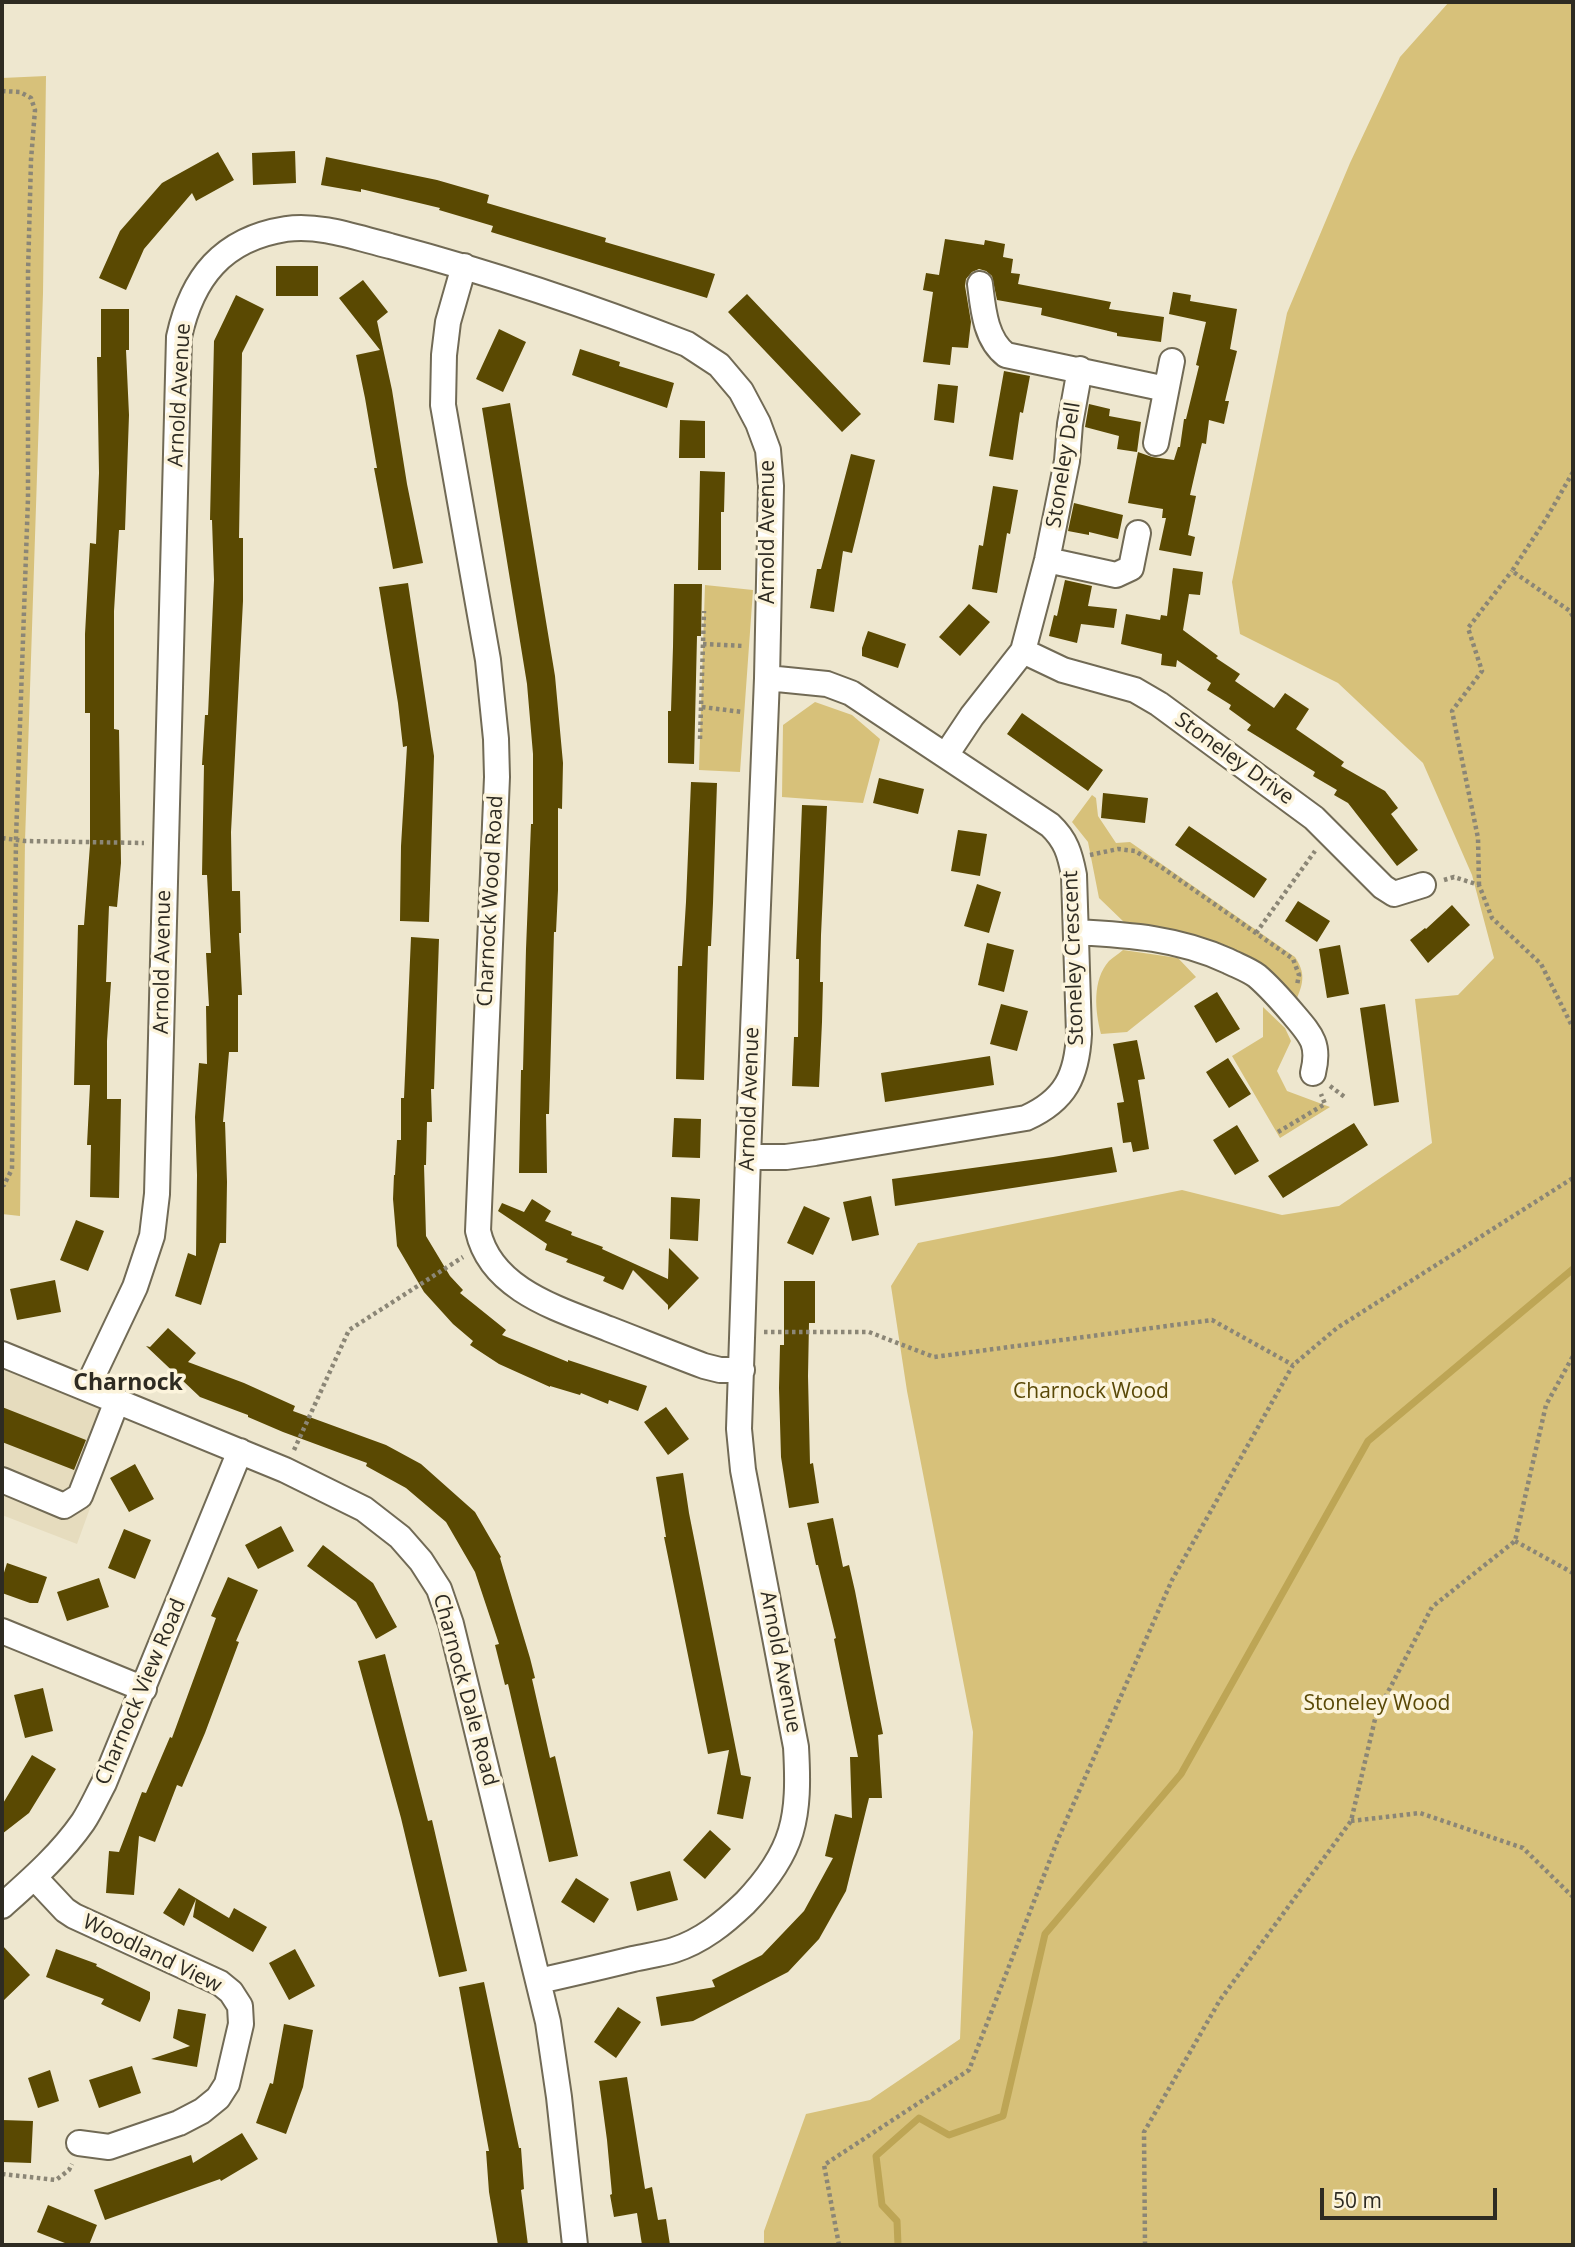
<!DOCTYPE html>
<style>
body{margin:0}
#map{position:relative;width:1575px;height:2247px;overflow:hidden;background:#eee7cf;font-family:"Open Sans",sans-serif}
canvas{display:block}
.frame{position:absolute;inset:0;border:4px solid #2e2b22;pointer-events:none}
.scale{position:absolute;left:1320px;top:2188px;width:177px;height:32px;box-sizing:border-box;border:4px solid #2e2b22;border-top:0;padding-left:9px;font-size:21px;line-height:24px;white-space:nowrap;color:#2e2b22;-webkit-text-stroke:5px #fcf4dc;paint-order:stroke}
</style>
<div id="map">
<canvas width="1575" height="2247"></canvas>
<div class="frame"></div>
<div class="scale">50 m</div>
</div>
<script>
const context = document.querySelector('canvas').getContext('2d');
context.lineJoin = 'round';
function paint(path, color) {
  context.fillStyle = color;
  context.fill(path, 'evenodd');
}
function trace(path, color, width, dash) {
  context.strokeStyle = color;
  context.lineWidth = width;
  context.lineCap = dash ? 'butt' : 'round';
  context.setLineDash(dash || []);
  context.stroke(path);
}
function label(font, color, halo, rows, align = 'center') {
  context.font = font + ' "Open Sans",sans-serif';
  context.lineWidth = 7;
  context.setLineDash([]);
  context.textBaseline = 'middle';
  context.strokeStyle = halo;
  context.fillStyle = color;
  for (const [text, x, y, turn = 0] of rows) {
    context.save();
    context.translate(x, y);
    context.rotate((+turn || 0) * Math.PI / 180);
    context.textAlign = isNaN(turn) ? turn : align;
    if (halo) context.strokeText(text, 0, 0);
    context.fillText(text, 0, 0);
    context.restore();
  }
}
paint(new Path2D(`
 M2 1354 127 1406 77 1544 2 1515Z`), '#e6dcbe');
paint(new Path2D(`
 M1449 2H1573V2245H764V2231L806 2114 870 2100 960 2039 973 1732 907 1391 891 1286 918 1243 1182 1190 1282 1215 1339 1206 1432 1143 1415 999 1458 995 1494 958 1472 875 1423 763 1338 683 1240 634 1232 582 1287 313 1350 163 1400 57Z
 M46 76 43 293 25 841 20 1216 2 1214V78Z
 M705 585 753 590 740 772 699 770Z
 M815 702 852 715 880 739 863 803 782 797 783 725Z
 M1092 795 1096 798 1098 816 1116 843 1130 842 1295 957C1305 972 1304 982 1297 998L1258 965 1215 944 1156 927 1126 924 1099 898 1088 842 1072 822Z
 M1123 950 1178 958 1196 977 1127 1032 1101 1034C1095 1011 1092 980 1109 961 1113 957 1119 954 1123 950Z
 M1263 1007 1285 1028 1291 1041 1277 1071 1287 1091 1330 1107 1280 1138 1232 1056 1263 1037Z`), '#d7c17a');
trace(new Path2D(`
 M898 2245 897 2221 882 2205 876 2156 919 2118 949 2135 1003 2116 1045 1934 1181 1774 1368 1441 1573 1269`), '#bda555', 7);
paint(new Path2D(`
 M295 151 296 183 253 185 252 153Z
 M218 152 234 180 196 201 192 193 144 249 126 290 99 278 120 231 162 183Z
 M326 157 437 180 489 195 487 203 606 238 605 242 715 274 707 298 491 232 493 226 439 210 440 208 361 189V192L321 185Z
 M945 239 984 245 985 240 1005 244 1003 257 1013 259 1011 273 1020 274 1018 284 1111 302 1109 309 1164 317 1161 342 1117 336V333L1041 315 1042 308 997 300 992 276 986 271 979 269 972 272 966 279 965 286 971 322 968 348 952 347 950 365 923 362 933 292 923 290 926 273 939 275Z
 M276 266H318V296H276Z
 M363 280 388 312 377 321 392 390 407 484 423 563 393 569 374 468H377L365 398 356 355 380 350 339 298Z
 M1173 292 1191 295 1190 301 1237 309 1230 349 1237 351 1225 401H1229L1224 424 1209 420 1206 444 1202 443 1190 495 1196 496 1188 535 1195 537 1191 556 1159 550 1166 518H1162L1163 509 1128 503 1138 452 1152 457 1174 460 1178 447H1180L1184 419H1186L1199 366 1196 365 1206 322 1169 314Z
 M747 294 861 414 842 432 728 312Z
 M236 295 264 309 242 353 239 538H243V601L231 832 232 891H240L241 933H239L242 995H238V1052H229L223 1122H225L227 1182 226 1243H220L201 1305 175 1296 188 1253 196 1256 197 1175 195 1117 199 1063 207 1064 206 1006H209L206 953H211L207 875H202L204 765H202L205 715H208L214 580 212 520H210L214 341Z
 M101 309H129V350H126L129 415 125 530H119L114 611V729L119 730 121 863 117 907 109 906 106 982H111L107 1041V1099H121L119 1198 90 1197 91 1145H87L90 1085H74L78 925H84L90 845V713H85V634L90 543 96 544 99 473 97 357H101Z
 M499 329 526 342 503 392 476 379Z
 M580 349 620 362 619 366 674 383 667 408 572 375Z
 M1004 371 1030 376 1023 413 1020 412 1013 460 989 456Z
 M938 384 958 386 954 423 934 420Z
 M510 403 555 676 563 763 562 809 558 808V890L556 932H554L549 1114H546L547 1173H519L521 1070H523L526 949 531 824H533V754L527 684 482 408Z
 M1089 404 1110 409 1109 416 1141 422 1137 452 1117 449 1119 436 1085 427Z
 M680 420 705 421V458H679Z
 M851 454 875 460 852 553 843 551 834 612 810 608 817 569H821Z
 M700 471 725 472 724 512H721V570H698Z
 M993 486 1018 490 1010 534 1007 533 997 593 972 589 979 545 983 546Z
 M1074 503 1123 515 1118 539 1089 532V535L1068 531Z
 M1173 568 1203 572 1200 595 1189 594 1183 630 1218 656 1216 658 1240 674 1235 681 1274 708 1285 693 1309 709 1296 729 1344 762 1341 766 1385 791 1398 808 1391 814 1418 850 1397 866 1348 803 1334 795 1337 790 1313 776 1315 772 1247 730 1251 725 1229 709 1231 705 1207 690 1211 683 1177 660 1176 667 1161 665 1162 654 1121 644 1126 614 1160 620 1161 615 1167 616Z
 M1065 580 1092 586 1088 606 1117 609 1114 628 1081 624 1077 643 1049 636 1054 615 1057 616Z
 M408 583 434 756 429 922 400 921 401 846 407 746 403 747 398 703 379 587Z
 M674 584H702L701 636H697L694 764 668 763V711H671L673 647Z
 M969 604 990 622 960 656 939 637Z
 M868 631 906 644 898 668 862 656V648Z
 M1022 713 1103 770 1088 791 1007 734Z
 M879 778 924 789 918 814 873 803Z
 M691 782 717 783 713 903 711 946H708L704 1080 676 1079 678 966H682L686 902Z
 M1103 793 1148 798 1145 823 1101 818Z
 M802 805 827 806 821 935 820 982H823L822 1022 819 1087 792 1086 794 1037H798L799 959H796Z
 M1189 826 1267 879 1254 898 1175 845Z
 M958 830 987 834 980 876 951 871Z
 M977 884 1001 892 989 933 964 926Z
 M1298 901 1330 921 1317 942 1285 921Z
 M1452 905 1470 925 1428 963 1410 940 1425 928 1426 929Z
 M411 937 439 939 434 1089H431L432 1122H427L426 1165H424L426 1236 450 1276 463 1290 460 1293 506 1330 502 1335 568 1362V1360L647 1386 638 1411 609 1400 608 1404 581 1393 580 1395 550 1386V1387L499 1364 470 1345 473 1341 453 1324 424 1292 397 1246 393 1199 394 1175H395L397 1140H401V1098H404Z
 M987 943 1014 950 1004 992 978 985Z
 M1340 945 1349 994 1327 998 1319 949Z
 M1217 992 1240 1029 1216 1043 1194 1006Z
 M1001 1004 1028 1011 1017 1051 990 1044Z
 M1385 1004 1399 1102 1374 1106 1360 1008Z
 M1137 1040 1145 1079 1138 1080 1149 1149 1133 1152 1131 1142 1123 1143 1117 1103 1124 1102 1113 1044Z
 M990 1056 994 1085 885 1102 881 1073Z
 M1228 1058 1251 1094 1229 1108 1206 1072Z
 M674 1118 701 1119 700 1158 672 1157Z
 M1354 1123 1368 1145 1283 1198 1268 1176Z
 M1237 1125 1259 1161 1235 1175 1213 1140Z
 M1112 1147 1117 1172 895 1206 892 1179 1053 1157Z
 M871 1196 879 1235 852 1241 843 1202Z
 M671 1197 700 1199 698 1241 670 1239Z
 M532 1199 551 1211 545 1221 572 1232 571 1235 603 1247 602 1249 668 1279 669 1248 699 1278 668 1310V1305L633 1270 623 1290 603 1281 605 1277 566 1262 568 1259 545 1250 547 1244 498 1211 502 1203 524 1212Z
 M804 1206 830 1218 813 1255 787 1243Z
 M76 1220 104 1231 88 1271 60 1260Z
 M55 1280 61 1312 17 1320 10 1289Z
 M784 1281H815V1323H809L808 1376 810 1464 813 1463 819 1503 789 1508 781 1457 779 1388 780 1345H784Z
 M168 1328 196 1353 188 1362 244 1383 295 1406 293 1411 386 1445 421 1464 475 1512 501 1557 500 1558 530 1658 535 1678 532 1679 550 1758 555 1756 578 1856 549 1862 508 1684 505 1685 495 1645 499 1644 475 1572 446 1522 406 1488 366 1466 367 1463 283 1432 248 1417V1415L200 1397 146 1346 150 1347Z
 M2 1407 86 1440 74 1470 2 1442Z
 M666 1407 689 1439 668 1455 644 1422Z
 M135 1464 154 1499 129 1512 110 1478Z
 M683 1473 689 1513 741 1775 751 1777 743 1819 717 1814 729 1750 708 1754 664 1537H666L656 1477Z
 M833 1518 843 1567 849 1565 855 1591 883 1734 878 1735 882 1798H869L846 1891 819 1939 788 1972 693 2021 661 2026 656 1997 715 1987 712 1980 762 1955 804 1911 833 1858 825 1856 835 1814 852 1818 850 1757H858L834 1639 836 1638 818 1565H816L807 1523Z
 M281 1526 294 1551 258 1569 245 1545Z
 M124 1529 151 1540 135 1579 108 1568Z
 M323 1545 373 1583 397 1627 376 1639 356 1602 307 1566Z
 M7 1563 47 1577 38 1603H30L2 1593V1579Z
 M228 1577 258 1590 236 1641 239 1642 205 1733 182 1787 177 1785 155 1842 139 1836 134 1895 106 1893 109 1851 119 1852 142 1792 146 1793 170 1737 172 1738 216 1618 211 1616Z
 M99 1578 109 1607 67 1621 57 1592Z
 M385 1654 428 1821 432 1820 467 1971 439 1977 401 1818 358 1661Z
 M43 1688 53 1731 25 1738 14 1695Z
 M32 1755 56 1769 29 1813 2 1834V1805Z
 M710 1830 731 1849 705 1879 683 1860Z
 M670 1871 678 1900 637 1911 630 1882Z
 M576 1878 609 1899 594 1923 561 1902Z
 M179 1888 229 1918 234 1908 267 1927 253 1952 193 1917 196 1899 184 1926 163 1913Z
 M2 1945 30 1975 2 2002Z
 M56 1949 97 1964 96 1966 150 1992V1999L140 2022 101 2004 104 1999 46 1977Z
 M295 1949 315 1986 289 2000 269 1963Z
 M484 1982 519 2148H521L524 2189 521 2190 528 2245H498L489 2192 486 2151H489L459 1987Z
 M618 2007 641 2022 616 2058 594 2042Z
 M178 2009 206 2014 197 2067 151 2059 190 2046 173 2038Z
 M284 2024 313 2030 303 2087 286 2134 256 2123 270 2083 273 2084Z
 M132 2066 141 2093 99 2108 89 2080Z
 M50 2070 59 2101 38 2108 28 2078Z
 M627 2077 645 2189 652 2187 658 2220 666 2219 670 2245H642L637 2213 614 2217 610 2195 612 2194 607 2140 599 2081Z
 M2 2120 33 2121 31 2163 2 2162Z
 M242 2133 258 2159 221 2181 220 2179 105 2220 94 2190 191 2155 193 2163Z
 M48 2205 97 2225 89 2245H70L37 2232Z`), '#5a4902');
const minor = new Path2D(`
 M464 266 448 322 444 355 443 405 488 660 496 739 497 777 478 1231C491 1290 559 1309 609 1329 640 1341 672 1354 704 1366L720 1370H742
 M980 284C983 308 985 339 1006 355L1166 389
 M1156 443 1172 361
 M1047 560 1116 575 1131 568 1138 533
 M1023 651 1063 670 1135 690 1159 704 1314 818 1383 887 1394 894 1423 885
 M946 755 972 716 1023 651 1047 560 1067 461 1070 424 1080 369
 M1076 932C1130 935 1178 938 1228 961 1238 966 1249 970 1257 976 1271 988 1283 1002 1294 1015 1312 1036 1320 1045 1313 1073
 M748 1157H786L815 1153 1026 1118C1066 1100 1077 1075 1079 1034L1074 875C1070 854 1066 840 1050 825L851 693 827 684 767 678
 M2 1354 285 1470 364 1509 400 1537 421 1561 439 1589 451 1624 548 2022 559 2097 575 2245
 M87 1388 135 1287 152 1236 157 1194 179 337C192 278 222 239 286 229 320 224 357 238 390 246 491 273 590 306 687 344L719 365 741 391 758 423 768 450 771 486 767 678 748 1157 739 1429 743 1470 796 1747C800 1817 795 1851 745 1903 724 1923 702 1941 674 1950 661 1954 646 1956 633 1959 601 1967 570 1974 539 1981
 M2 1480 64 1506 80 1496 117 1401
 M2 1631 144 1689
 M35 1878 65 1910 74 1916 220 1983 231 1992 240 2006 241 2024 227 2084 218 2098 202 2111 179 2123 109 2147 79 2143
 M2 1906C31 1880 60 1855 83 1822 91 1810 97 1796 104 1783L240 1451`);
trace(minor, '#716a55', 28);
trace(new Path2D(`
 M2 91 20 92 31 98 35 110 31 160 28 273V498L16 838 12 1169 4 1185H2
 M1573 472 1546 519 1512 571 1570 611 1573 617
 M703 644 744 646
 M702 707 742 712
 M700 739 704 611
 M2 838 25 841 144 843
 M1090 855 1118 849 1135 851 1161 867 1293 959 1299 975 1297 985
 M1444 880 1454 877 1479 885 1492 918 1541 964 1573 1028
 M1479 885 1478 838 1452 711 1482 671 1468 628 1512 571
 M1256 933 1315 851
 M1330 1086 1346 1098
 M1278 1132 1325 1104 1321 1094
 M764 1332H869L934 1357 1212 1320 1293 1365
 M294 1450 349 1330 463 1257
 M1515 1541 1573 1573
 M1351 1821 1420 1813 1523 1848 1573 1897
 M2 2174 56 2180 69 2170 72 2164
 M839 2245 824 2165 969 2070 1058 1839 1172 1580 1293 1365 1337 1328 1573 1178
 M1145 2245 1144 2132 1220 2000 1351 1821 1376 1715 1432 1607 1515 1541 1546 1405 1573 1356`), '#8b8676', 4.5, [3.5, 3.5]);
trace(minor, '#fff', 24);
label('21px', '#2e2b22', '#fcf4dc', [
 ["Arnold Avenue",180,395,-87],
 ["Stoneley Dell",1064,465,-81],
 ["Arnold Avenue",768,532,-90],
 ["Stoneley Drive",1234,759,36],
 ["Charnock Wood Road",491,901,-87],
 ["Stoneley Crescent",1074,958,-92],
 ["Arnold Avenue",163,962,-89],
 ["Arnold Avenue",750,1099,-88],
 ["Arnold Avenue",780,1662,79],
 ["Charnock Dale Road",465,1690,75],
 ["Charnock View Road",141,1692,-67],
 ["Woodland View",152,1954,26]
]);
label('21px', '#594806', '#fcf4dc', [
 ["Charnock Wood",1091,1392],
 ["Stoneley Wood",1377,1704]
]);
label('bold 23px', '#2e2b22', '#fcf4dc', [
 ["Charnock",128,1383]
]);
</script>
